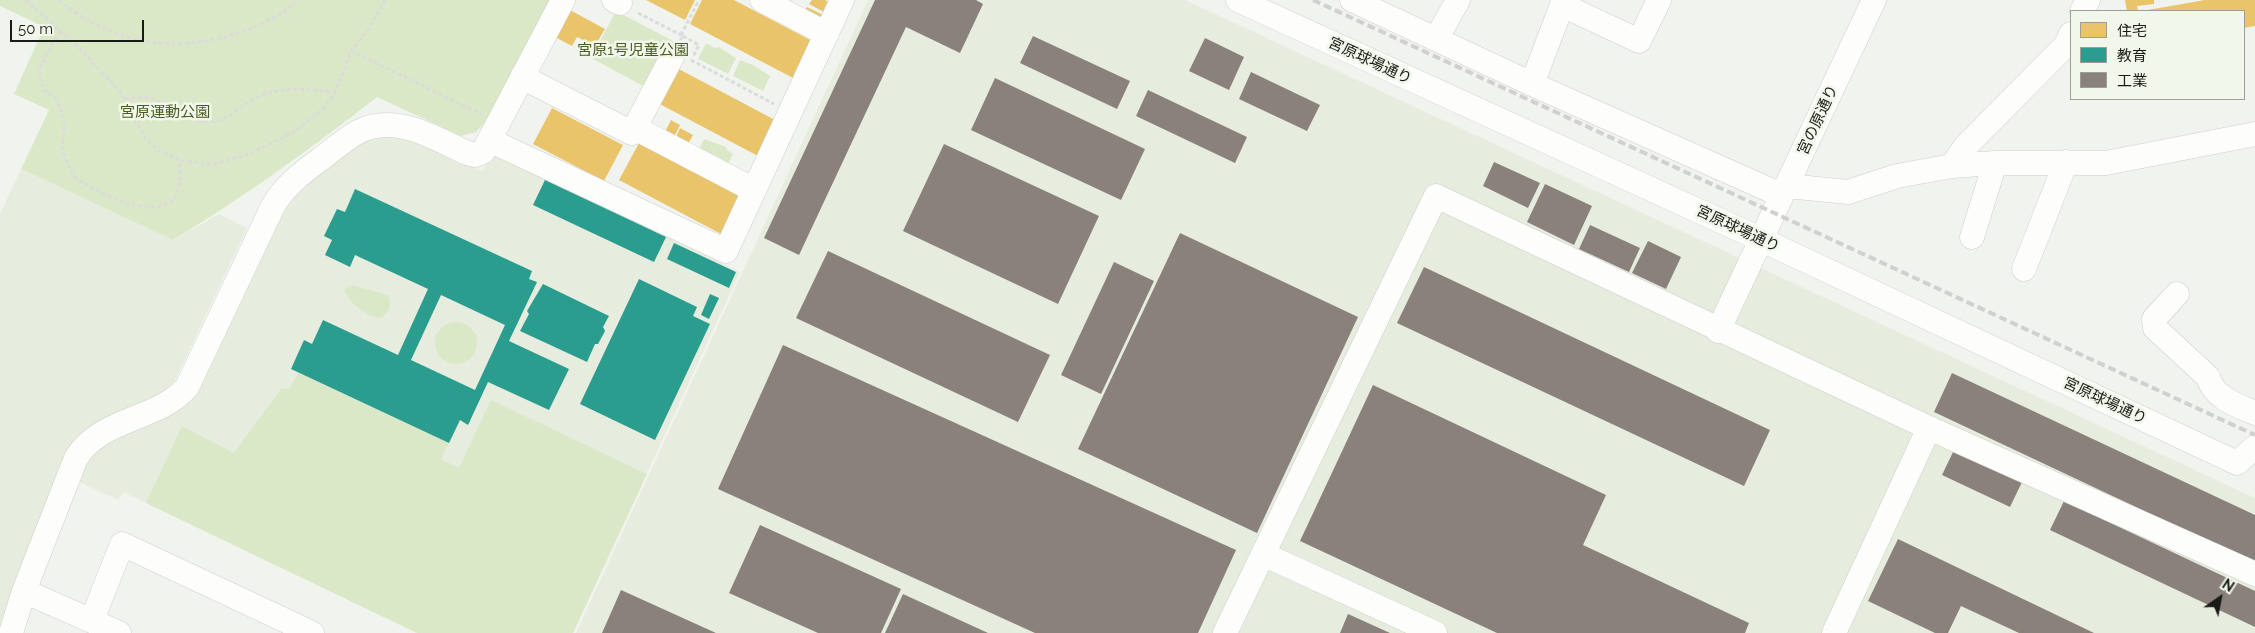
<!DOCTYPE html>
<meta charset="utf-8">
<style>
body{margin:0}
#map{position:relative;width:2255px;height:633px;overflow:hidden;background:#f1f4ee;font-family:Raleway,"Noto Sans JP",sans-serif}
canvas{display:block}
.legend{position:absolute;left:2070px;top:10px;width:175px;height:90px;box-sizing:border-box;background:#f2f7eb;border:1px solid #9b9f96;margin:0;padding:6px 9px;list-style:none;font-size:15px;color:#191b17}
.legend li{display:flex;align-items:center;gap:10px;height:25px}
.legend b{width:25px;border:1px solid #9b9f96}
.north{position:absolute;left:2195px;top:573px;width:50px;height:50px;-webkit-text-stroke:4px #f2f7eb;paint-order:stroke;rotate:33deg;font-size:14px;font-weight:700;line-height:20px;text-align:center;color:#191b17}
.north::after{content:'';display:block;margin:auto;width:18px;height:22px;background:#191b17;clip-path:polygon(50% 0,100% 100%,50% 72%,0 100%)}
.scale{position:absolute;left:10px;top:20px;width:134px;height:22px;box-sizing:border-box;border:2px solid #191b17;border-top:0;padding-left:6px;font-size:15px;line-height:18px;white-space:nowrap;color:#191b17;-webkit-text-stroke:4px #f2f7eb;paint-order:stroke}
</style>
<div id="map">
<canvas width="2255" height="633"></canvas>
<ul class="legend">
<li><b style="height:14px;background:#e9c46a"></b>住宅</li>
<li><b style="height:14px;background:#2a9d8f"></b>教育</li>
<li><b style="height:14px;background:#8a817c"></b>工業</li>
</ul>
<div class="north">N</div>
<div class="scale">50 m</div>
</div>
<script>
const context = document.querySelector('canvas').getContext('2d');
context.lineJoin = 'round';
function paint(path, color) {
  context.fillStyle = color;
  context.fill(path, 'evenodd');
}
function trace(path, color, width, dash) {
  context.strokeStyle = color;
  context.lineWidth = width;
  context.lineCap = dash ? 'butt' : 'round';
  context.setLineDash(dash || []);
  context.stroke(path);
}
function label(font, color, halo, rows, align = 'center') {
  context.font = font + ' Raleway,"Noto Sans JP",sans-serif';
  context.lineWidth = 5;
  context.setLineDash([]);
  context.textBaseline = 'middle';
  context.strokeStyle = halo;
  context.fillStyle = color;
  for (const [text, x, y, turn = 0] of rows) {
    context.save();
    context.translate(x, y);
    context.rotate((+turn || 0) * Math.PI / 180);
    context.textAlign = isNaN(turn) ? turn : align;
    if (halo) context.strokeText(text, 0, 0);
    context.fillText(text, 0, 0);
    context.restore();
  }
}
paint(new Path2D(`
 M868 0H1185L2255 498V633H576Z
 M375 135 409 136 482 171 494 154 740 272 573 633H417L123 492 118 500 77 481 83 467 95 450 189 398 291 194 366 139Z
 M21 169 173 240 219 214 247 228 175 380 165 392 61 473 0 627V214Z`), '#e6ecde');
paint(new Path2D(`
 M0 0H553L490 117 476 132 461 136 377 97C312 148 244 197 173 240L21 169 49 110 14 94 44 27 0 6Z
 M616 11 675 42 649 89 591 58Z
 M706 43 715 48 719 47 736 58 728 74 698 59Z
 M740 60 753 65 770 76 763 91 733 76Z
 M704 139 726 147 727 150 733 154 726 168 697 153Z
 M352 285 388 295C391 305 391 311 381 318 368 318 348 302 344 290Z
 M435 343a21 21 0 1 1 42 0a21 21 0 1 1-42 0Z
 M298 373 449 443 441 459 459 468 491 400 647 474 573 633H417L146 503 182 426 234 453 281 389 290 388Z`), '#dbe8c8');
paint(new Path2D(`
 M646 0H695L685 20Z
 M702 0H734L814 42 795 79 690 24Z
 M812 0H825L829 2 824 12 809 4Z
 M2125 0H2154V4L2137 6 2138 11H2127Z
 M2205 0H2255V26L2244 28V11H2142Z
 M807 7 823 15 819 23 803 15Z
 M570 10 605 29 595 46 577 37 572 46 555 37Z
 M673 66 777 121 760 157 654 101Z
 M552 108 623 145 604 181 533 144Z
 M671 120 680 125 673 139 664 134Z
 M680 128 693 135 688 144 676 137Z
 M639 143 743 198 723 235 619 180Z`), '#e9c46a');
paint(new Path2D(`
 M545 180 666 237 654 262 533 205Z
 M355 189 532 271 529 279 537 282 509 341 569 369 549 410 488 382 468 425 460 420 449 443 291 369 304 340 312 344 323 320 398 355 428 289 355 255 350 267 325 255 332 240 324 236 337 209 345 212ZM441 295 505 325 475 390 411 360Z
 M674 243 736 272 729 288 667 259Z
 M639 279 697 307 693 316 710 324 655 440 580 404Z
 M543 284 609 316 603 327 605 331 598 344H595L587 362 520 331 529 314 527 311Z
 M710 294 719 298 709 319 701 315Z`), '#2a9d8f');
paint(new Path2D(`
 M875 0H976L983 4 960 53 906 27 799 255 764 238Z
 M1033 36 1130 81 1117 109 1020 63Z
 M1205 38 1244 57 1229 90 1189 71Z
 M1251 72 1320 105 1307 131 1239 99Z
 M995 78 1145 149 1121 200 971 130Z
 M1148 90 1247 137 1235 163 1136 116Z
 M944 144 1099 216 1058 304 903 231Z
 M1494 162 1540 183 1528 208 1483 186Z
 M1545 184 1592 206 1574 245 1527 222Z
 M1590 225 1640 248 1629 272 1579 249Z
 M1180 233 1358 317 1257 533 1078 449Z
 M1648 241 1681 257 1666 289 1632 273Z
 M828 251 1050 355 1018 422 796 318Z
 M1114 262 1154 281 1101 394 1061 375Z
 M1424 267 1770 430 1744 486 1397 323Z
 M783 345 1236 550 1198 633H1035L718 489Z
 M1952 373 2255 515V563L1934 412Z
 M1373 385 1606 495 1583 545 1749 623 1745 633H1497L1300 541Z
 M1954 450 2022 482 2010 507 1942 475Z
 M2064 501 2255 591V627L2050 530Z
 M760 525 901 589 881 633H818L729 593Z
 M1898 539 2094 633H2019L1961 606 1948 633H1935L1868 601Z
 M621 590 716 633H602Z
 M903 594 988 633H885Z
 M1348 614 1390 633H1340Z`), '#8a817c');
const minor = new Path2D(`
 M614 0 620 3
 M762 0 827 34
 M1238 0 1760 239 2237 463 2255 447
 M1352 0 1532 84 1781 195
 M2082 11 2088 0
 M1436 39 1458 0
 M522 77 632 133 672 57
 M1532 84 1562 5 1639 41 1659 0
 M635 128 754 190
 M489 140 726 251 842 0
 M1952 166 1965 147 2066 45 2071 34
 M1787 186 1848 192 1897 176 1952 166 1995 163H2106L2255 134
 M1972 237 1995 163
 M2024 269 2066 162
 M2177 294 2154 319 2155 328 2208 377C2214 398 2236 405 2255 413
 M1718 331 1874 0
 M1263 554 1435 633
 M24 591 119 633
 M92 620 122 544 312 633
 M11 633 24 591 76 458C102 417 159 420 187 387L273 206C285 185 303 172 322 158 333 150 344 140 356 133 394 112 432 137 467 153L475 155 483 152 563 0
 M1225 633 1436 196 1929 428 2255 574
 M1834 633 1929 428`);
trace(minor, '#cdcfca', 25);
trace(new Path2D(`
 M26 0 79 48 122 94 145 138 159 151 180 160 211 165 252 153 294 132 323 109 335 93 351 51 370 27 385 0
 M59 0C115 46 178 55 246 30 265 23 284 14 299 0
 M638 13 683 36 680 41
 M61 31 52 44 39 71 43 89 57 100 65 122 62 150 73 176 92 188 125 203 156 208 174 200 180 181V160
 M681 35 699 0
 M683 36 699 45 693 57
 M351 51 481 114
 M691 60 774 104
 M125 99C139 96 153 97 166 104 183 112 195 126 215 121 229 119 238 109 248 102 275 85 305 89 335 92`), '#dbdcda', 3, [4, 2.5]);
trace(minor, '#fdfdfc', 24);
trace(new Path2D(`
 M1313 0 2255 435`), '#d0d0cf', 4, [8, 4]);
label('15px', '#485d1f', '#f2f7eb', [
 ["宮原1号児童公園",633,50],
 ["宮原運動公園",165,112]
]);
label('15px', '#191b17', '#f2f7eb', [
 ["宮原球場通り",1370,61,25],
 ["宮の原通り",1818,120,-65],
 ["宮原球場通り",1738,229,25],
 ["宮原球場通り",2105,401,25]
]);
</script>
